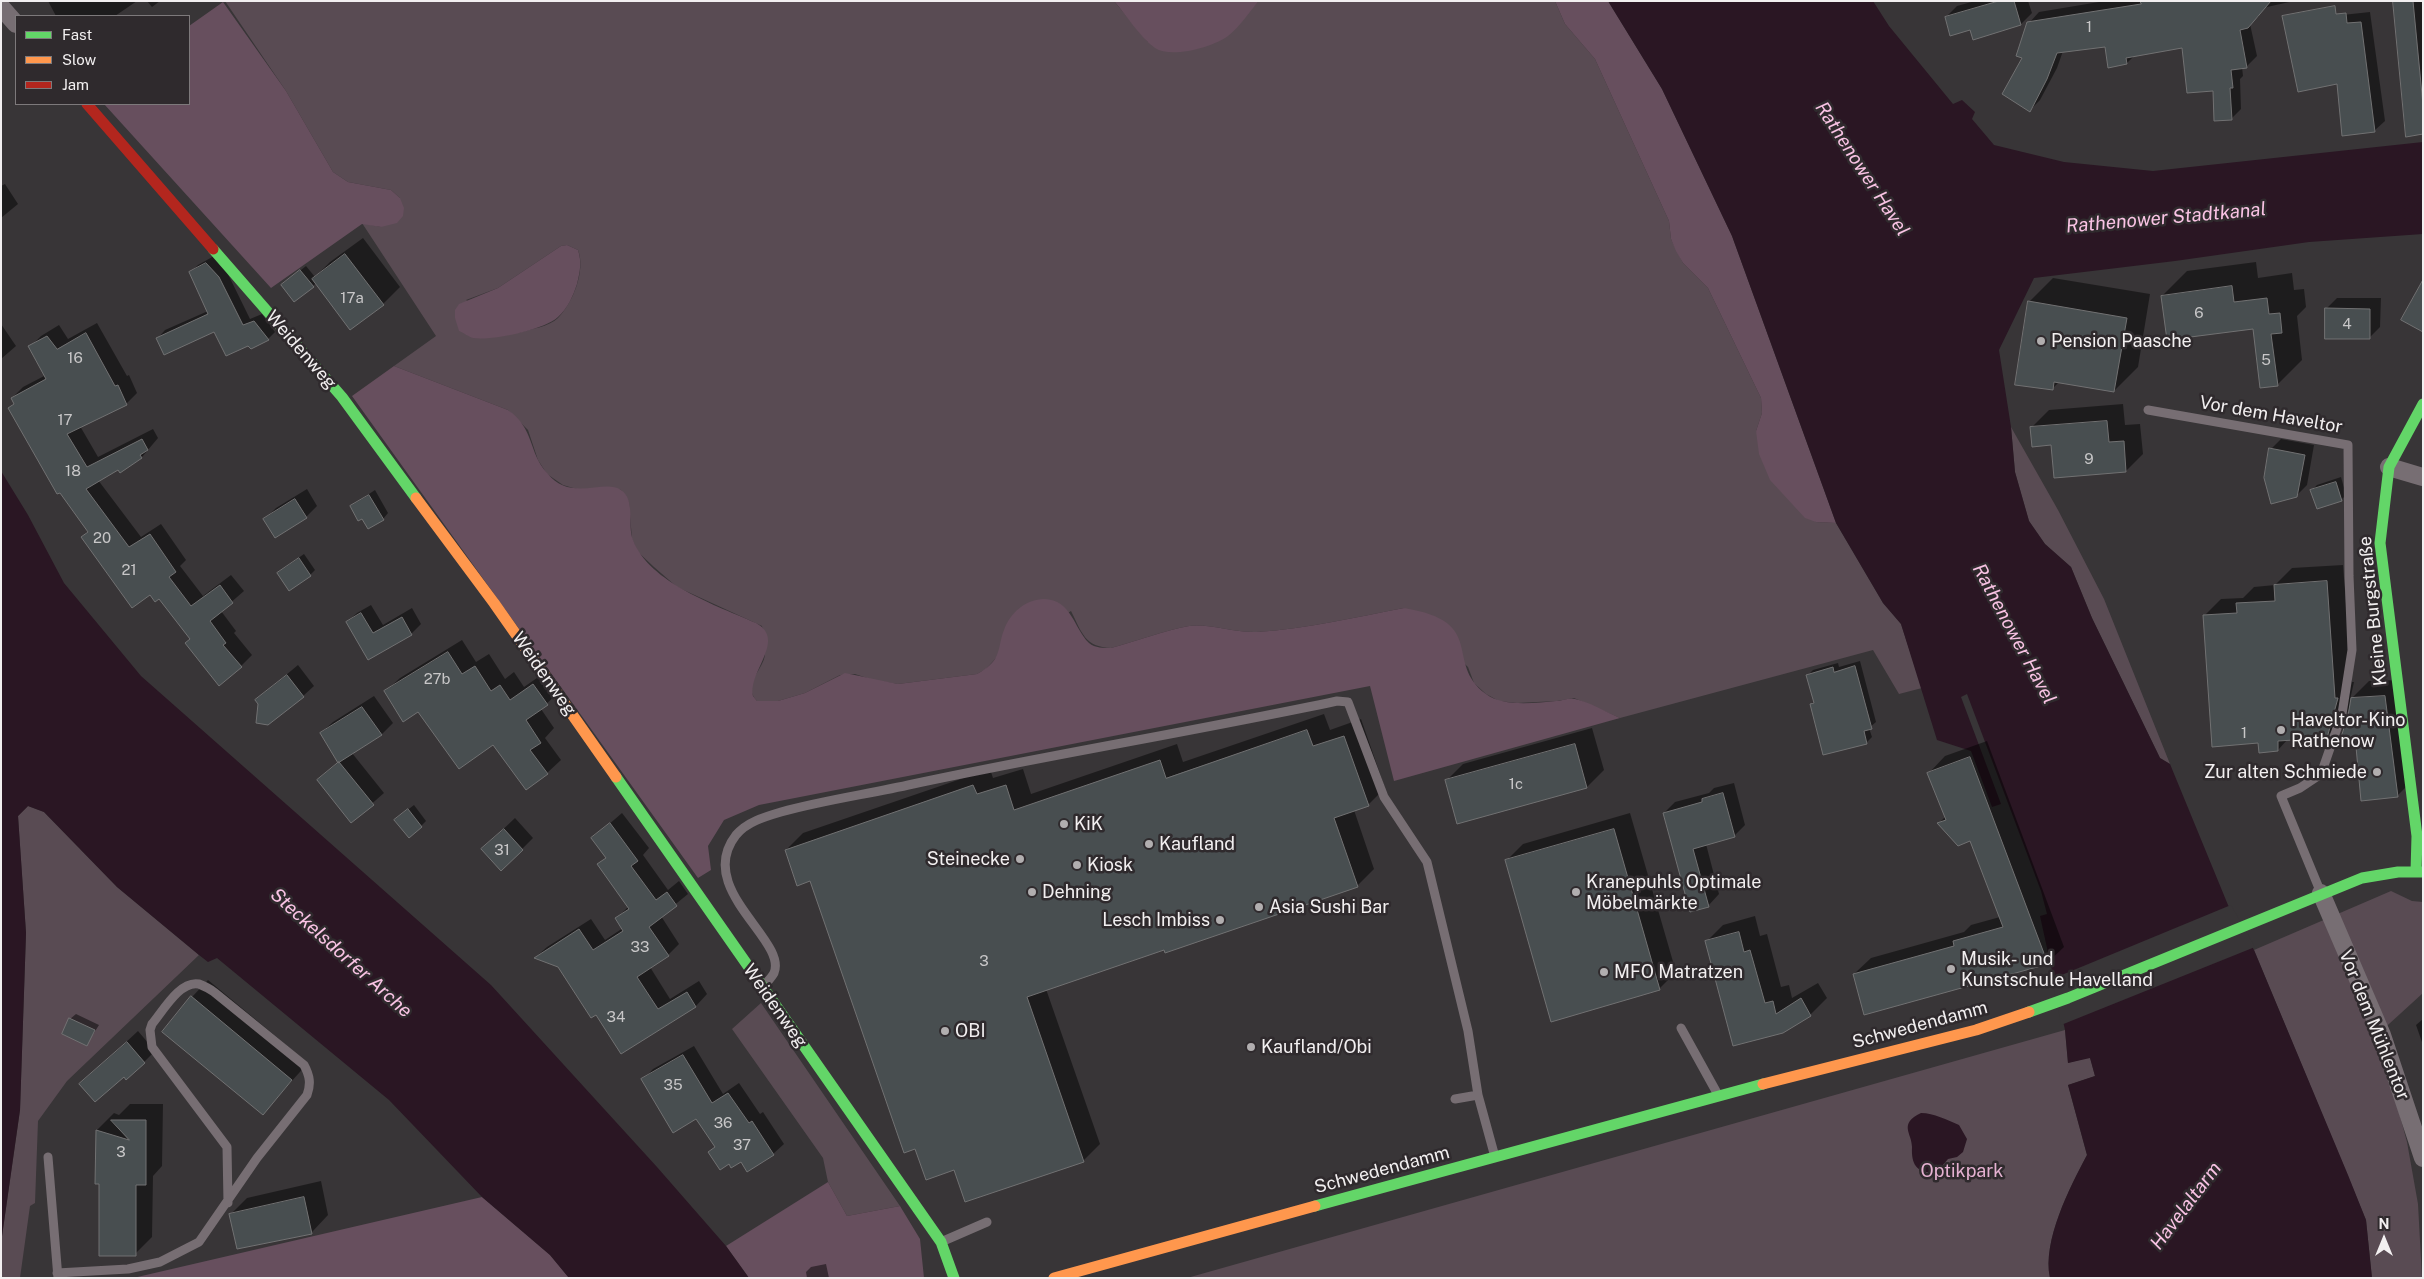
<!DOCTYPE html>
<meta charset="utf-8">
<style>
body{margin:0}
#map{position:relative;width:2424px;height:1279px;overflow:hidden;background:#383537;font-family:"Public Sans",sans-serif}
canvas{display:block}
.frame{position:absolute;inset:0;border:2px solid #f2eff0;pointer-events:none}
.legend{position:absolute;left:15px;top:15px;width:175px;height:90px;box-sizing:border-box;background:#2f2a2d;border:1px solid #7d797b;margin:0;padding:6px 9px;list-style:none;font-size:15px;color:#f2eff0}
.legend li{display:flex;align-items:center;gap:10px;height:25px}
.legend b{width:25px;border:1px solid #7d797b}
.north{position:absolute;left:2359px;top:1214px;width:50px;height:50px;-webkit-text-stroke:4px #2f2a2d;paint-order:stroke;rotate:0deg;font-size:14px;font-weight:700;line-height:20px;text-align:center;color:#f2eff0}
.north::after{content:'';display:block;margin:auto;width:18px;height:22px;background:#f2eff0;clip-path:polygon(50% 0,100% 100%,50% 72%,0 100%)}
</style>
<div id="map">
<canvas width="2424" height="1279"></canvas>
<div class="frame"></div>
<ul class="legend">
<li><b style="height:6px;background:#63d668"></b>Fast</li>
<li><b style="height:6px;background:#ff974d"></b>Slow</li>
<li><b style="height:6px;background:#b3261e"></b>Jam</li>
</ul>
<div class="north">N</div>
</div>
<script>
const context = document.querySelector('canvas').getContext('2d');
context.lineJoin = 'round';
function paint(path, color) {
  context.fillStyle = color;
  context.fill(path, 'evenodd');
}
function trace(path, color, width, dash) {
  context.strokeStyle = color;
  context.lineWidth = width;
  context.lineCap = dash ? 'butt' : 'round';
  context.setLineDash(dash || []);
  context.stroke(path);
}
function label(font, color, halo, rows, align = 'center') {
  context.font = font + ' "Public Sans",sans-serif';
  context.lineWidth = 5;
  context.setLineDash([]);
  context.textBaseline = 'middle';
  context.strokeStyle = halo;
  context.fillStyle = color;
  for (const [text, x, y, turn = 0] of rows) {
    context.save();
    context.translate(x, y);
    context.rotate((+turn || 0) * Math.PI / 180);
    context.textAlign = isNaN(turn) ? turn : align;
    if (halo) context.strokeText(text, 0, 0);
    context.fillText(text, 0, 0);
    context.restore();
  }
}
paint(new Path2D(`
 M225 1H1114L1148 42 1254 6 1259 1H1555L1565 24 1595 59 1669 221 1671 239 1683 263 1708 288 1761 398 1762 413 1756 431 1816 522 1836 523 1883 603 1901 624 1922 688 1899 694 1873 650 1620 718 1574 698 1557 701 1517 703 1499 701 1486 694 1474 683 1468 667 1404 608C1356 617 1306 629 1257 632 1234 633 1209 623 1189 626 1163 631 1137 641 1111 648 1085 647 1082 633 1071 611L996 658 986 669 977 674 898 684 873 680 855 674 840 675 805 693 778 701H757C741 684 764 670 765 654 766 645 763 635 762 626L677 587 654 567 638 552 632 539 629 503 621 490 609 487 580 490 563 485 547 474 538 460 528 430 508 410 394 366 436 336 362 223 381 227 400 198 391 190 348 182 333 172 286 91ZM567 245 578 250C586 270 573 303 558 318 549 327 530 329 518 333L466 300 498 288 561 246Z
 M2011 427 2058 510 2104 599 2170 764 2160 758 2092 618 2071 567 2045 544 2029 521 2015 472Z
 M28 806 44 812 117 887 199 955 67 1081 38 1121 35 1203 30 1206 20 1278H1V1243L20 1110 26 933 18 816Z
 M2391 891 2412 901 2423 902V993L2378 1034 2407 1142 2418 1204 2422 1278H2372L2366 1220 2254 950Z
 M761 1003 900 1206 847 1216 828 1182 823 1158 732 1029Z
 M2065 1030 2068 1063 2090 1057 2095 1076 2068 1085 2087 1155C2070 1187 2042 1241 2050 1278H1187Z`), '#594b53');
paint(new Path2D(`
 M1114 1H1259C1249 12 1240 27 1228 36 1213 47 1171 59 1155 48 1139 36 1127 16 1114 1Z
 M1555 1H1608L1662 89 1732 236 1836 523 1816 522 1805 518 1770 480 1759 454 1756 431 1762 413 1761 398 1708 288 1683 263 1676 251 1671 239 1669 221 1595 59 1565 24Z
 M223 2 286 91 333 172 348 182 391 190 400 198 404 208 403 216 397 223 381 227 362 224 271 288 104 104H189V26Z
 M567 245 578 250C582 262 580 272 577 284 573 296 568 308 558 317 544 330 492 341 473 338 469 337 464 333 459 331L455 318V310L459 304 498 288 561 246Z
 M394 366 508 410C535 429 528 452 547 473 571 503 604 478 621 490 636 500 627 525 633 540 649 583 718 606 756 623 787 640 748 671 753 696L757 701H778L805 693 845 673 898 684 977 674C984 670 990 666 995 659 1000 651 1000 639 1004 630 1010 613 1026 599 1044 599 1072 600 1073 627 1089 643 1095 648 1104 648 1111 648 1137 641 1163 631 1189 626 1209 623 1234 633 1257 632 1306 629 1356 617 1404 608 1489 622 1443 662 1486 694 1503 707 1535 703 1556 701 1562 701 1569 697 1575 699 1590 702 1606 712 1620 718L1394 781 1370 686 759 805 724 820 708 846 711 870 698 878 352 396Z
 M828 1182 847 1216 900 1206 920 1239 924 1278H749L726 1246Z
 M482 1197 550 1255 569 1278H133Z`), '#674f5e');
paint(new Path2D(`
 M1608 1H1873L1889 26 1953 104 1962 100 1975 112 1972 119 1994 145 2064 162 2153 171 2423 142V234L2309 242 2175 261 2034 278 1999 350 2011 427 2015 472 2029 521 2045 544 2071 567 2092 618 2160 758 2170 764 2228 905 2254 950 2348 1175 2366 1220 2372 1278H2050C2042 1241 2070 1187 2087 1155L2068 1085 2095 1076 2090 1058 2068 1063 2065 1030 2040 916 2047 914 2041 891 1967 694 1961 697 2001 804 1992 807 1971 751 1937 740 1901 624 1883 603 1836 523 1732 236 1662 89Z
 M1 471 28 515 64 583 141 676 491 985 657 1167 726 1246 749 1278H569L550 1255 482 1197 389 1100 217 958 208 962 199 955 117 887 44 812 28 806 18 816 26 933 20 1110 1 1243Z
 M1921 1113C1934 1113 1947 1120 1959 1125L1967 1139 1963 1152 1957 1157 1948 1159 1937 1172C1918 1174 1911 1166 1912 1147 1912 1133 1898 1124 1921 1113Z`), '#2a1623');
paint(new Path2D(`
 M2231 905 2255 947 2061 1025 2052 979Z`), '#383537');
paint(new Path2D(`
 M48 1H137L115 16H56Z
 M147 1H160L152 7Z
 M1975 1H2028L2032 13 2021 24 1971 29 1946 17 1957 6Z
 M2105 1H2294L2258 9 2259 16 2250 24 2257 56 2246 67H2242L2243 76 2240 79 2241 109 2231 119 2214 89 2183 46 2135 55 2127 63 2106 45 2063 51 2057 68 2040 100 2030 110 2024 58 2029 23 2039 12Z
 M2394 1H2423V133Z
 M2370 12 2385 121 2374 131 2338 82 2296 20Z
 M5 184 18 204 1 218V186Z
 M363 238 400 287 383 304 316 283 313 286 282 285 306 266 315 277 330 262Z
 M214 256 226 270 250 319 262 314 275 332 268 339 215 330 158 338 165 330 208 311 190 273 198 265Z
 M2256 262 2258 278 2292 273 2294 290 2304 289 2306 307 2297 316 2302 360 2277 385 2254 328 2162 296 2187 271Z
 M2053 278 2150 294 2138 367 2114 391 2059 382 2052 389 2029 302Z
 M2337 298H2381L2380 327 2369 338 2326 309Z
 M97 323 127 376 129 375 137 393 126 404 80 426 98 457 153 429 158 438 142 457 120 471 118 468 98 480 141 537 161 524 186 560 180 566 203 596 231 575 244 591 221 611 236 631 234 633 252 655 241 666 191 639 159 597 150 593 82 537 88 531 9 408 15 402 12 398 23 387 46 375 30 347 41 336 59 325 68 339Z
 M1 324 16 346 1 359Z
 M2123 404 2125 425 2140 424 2143 454 2126 471 2052 444 2032 427 2049 410Z
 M2281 439 2314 445 2307 485 2296 496 2271 449Z
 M2341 477 2346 495 2341 500 2312 490 2317 485Z
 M307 489 317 506 306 517 275 536 265 519 276 508Z
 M375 490 388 513 383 519 363 517 351 506Z
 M304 554 315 570 310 575 284 568Z
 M2343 565 2352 682H2354L2350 700 2369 681 2401 680 2414 779 2397 796 2356 734 2349 716 2352 701 2344 720 2326 737 2288 739 2278 750 2259 742 2204 616 2221 599 2243 598 2254 587 2275 585 2292 568Z
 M371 605 383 625 412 608 421 624 411 634 368 658 347 622 357 613Z
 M462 640 476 662 489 654 505 679 514 672 524 687 547 671 560 691 541 709 554 728 545 738 561 760 547 773 493 743 418 711 386 691 400 678Z
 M1860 661 1876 722 1869 728 1872 737 1866 743 1811 704 1814 701 1808 675 1813 670 1838 663 1839 667Z
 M298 665 314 686 303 696 256 700Z
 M374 696 393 723 382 734 352 753 384 793 352 821 319 780 339 761 321 733 333 722Z
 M1324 714 1330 730 1361 719 1385 788 1368 805 1354 810 1374 869 1357 886 1046 989 1100 1144 1083 1161 955 1169 811 880 786 850 803 833 990 769 993 778 1023 769 1031 794 1177 744 1183 762Z
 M1592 728 1604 770 1587 787 1458 823 1446 781 1463 764Z
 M1987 741 2064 947 2047 963 1854 974 1871 958 1964 932 1971 925 2000 917 1971 840 1939 823 1946 816 1929 773 1945 756Z
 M1734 783 1745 825 1734 836 1706 844 1719 894 1708 906 1664 813 1675 802 1709 793 1714 788Z
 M414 805 426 821 421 826 401 815Z
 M622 813 649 848 643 855 668 890 679 881 688 894 661 916 679 944 668 955 650 967 670 999 699 981 707 994 696 1006 621 1052 596 1013 559 966 536 957 547 947 591 919 605 940 623 928 617 918 628 907 599 864 607 857 593 838Z
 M1630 813 1676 972 1659 989 1506 861 1523 844Z
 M515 818 533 838 522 849 494 838Z
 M1755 916 1760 936 1767 934 1781 987 1789 985 1792 998 1818 983 1827 998 1810 1015 1783 1032 1706 942 1723 925Z
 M208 980 308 1063 263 1113 192 997Z
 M76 1014 99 1025 87 1044 70 1019Z
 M2423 1019V1045L2416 1025Z
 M138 1031 155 1051 144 1062 126 1078 124 1075 81 1084Z
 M694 1046 723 1094 739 1083 760 1114 763 1112 784 1144 773 1154 729 1162 710 1152 716 1146 696 1117 643 1080 653 1069Z
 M130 1104H163L162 1166 153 1176 152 1237 135 1254 101 1183H96L97 1130 114 1113 119 1115Z
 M321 1181 328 1215 312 1232 238 1248 230 1215 247 1198Z
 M826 1264 829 1278H807L806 1272 811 1267Z`), '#0007');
const building = new Path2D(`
 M1999 1H2014L2021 25 1973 40 1970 30 1950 36 1945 17Z
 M2140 1H2271L2248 28 2240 30 2247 68 2231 70 2233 88H2230L2232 120 2214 121 2213 91 2187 93 2182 48 2126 58 2127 64 2108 68 2105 47 2057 53 2047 79 2030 112 2002 94 2022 58 2016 56 2027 22 2141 4Z
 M2393 1H2413L2423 105V134L2406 137Z
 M2335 6 2336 14 2346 13 2347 23 2361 22 2375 132 2342 136 2337 84 2298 92 2282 16Z
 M345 254 384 305 350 330 312 279Z
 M206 263 219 277 243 325 254 321 269 340 251 349 248 346 226 356 214 332 164 355 156 338 208 314 189 272Z
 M300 270 314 287 294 302 281 285Z
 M2423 280V332L2401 320Z
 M2232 286 2234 302 2267 298 2269 314 2280 313 2282 333 2271 334 2278 386 2260 388 2253 329 2167 340 2161 296Z
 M2028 301 2127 318 2114 392 2054 382 2053 390 2015 385Z
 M2325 308 2370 309V339H2325Z
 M86 333 115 386 118 385 127 405 67 434 87 467 142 439 148 450 140 455 142 458 120 473 118 470 86 489 129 547 150 534 176 572 169 577 191 606 220 585 233 603 210 621 226 643 223 645 242 667 219 686 185 643 190 639 159 599 155 602 150 595 132 608 81 537 88 532 60 493 57 494 8 408 14 404 11 398 46 379 28 346 47 336 57 349Z
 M2107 421 2109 442 2124 441 2126 472 2054 478 2051 445 2032 447 2030 427Z
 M2269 448 2305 455 2297 497 2271 504 2264 478Z
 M2336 482 2342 501 2317 509 2310 490Z
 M369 495 384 520 368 529 362 519 358 521 350 506Z
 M295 499 307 518 275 538 263 519Z
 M299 558 311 576 289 591 277 573Z
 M2327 581 2335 698H2338L2327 738 2278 741V751L2259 753 2258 743 2212 747 2203 615 2237 613 2236 603 2275 601 2274 585Z
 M361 613 373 633 402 617 412 635 368 660 346 622Z
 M448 652 462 674 475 666 491 691 500 685 510 700 533 684 548 705 526 720 541 743 530 750 548 774 526 790 493 745 459 769 418 712 403 722 384 691Z
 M1855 666 1872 729 1864 731 1867 744 1823 755 1810 704 1814 703 1806 675 1833 667 1834 672Z
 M287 675 304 697 268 725 256 723 258 704 255 700Z
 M2385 696 2398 797 2361 801 2355 736 2341 737 2348 716 2351 698Z
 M362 707 382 735 338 763 320 733Z
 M1307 730 1313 746 1344 736 1369 806 1334 818 1358 887 1165 953 1164 950 1027 997 1084 1162 965 1202 954 1170 926 1180 915 1149 904 1153 810 881 797 886 785 850 973 785 977 794 1006 785 1014 810 1160 760 1166 778Z
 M1575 744 1587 788 1457 824 1445 780Z
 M1970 757 2048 964 1864 1015 1853 974 1954 946 1953 941 2003 927 1970 841 1958 846 1937 823 1946 820 1927 773Z
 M339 762 374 805 351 823 317 780Z
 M1723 793 1735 837 1693 849 1709 907 1690 912 1663 813 1702 802V799Z
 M408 809 422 827 409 838 394 820Z
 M610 823 638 861 631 866 656 900 667 892 677 906 649 927 669 956 637 977 658 1009 687 992 696 1007 621 1054 596 1015 591 1018 558 967 534 958 579 929 593 950 623 931 615 918 629 909 597 864 606 858 591 838Z
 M504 829 523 850 501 871 481 849Z
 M1614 829 1660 990 1551 1022 1505 860Z
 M1739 932 1744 952 1750 950 1765 1003 1773 1001 1776 1014 1801 998 1811 1016 1783 1033 1733 1046 1705 941Z
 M191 996 292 1080 263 1115 162 1032Z
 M69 1018 95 1030 87 1046 62 1034Z
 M127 1042 145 1063 126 1080 124 1077 95 1102 79 1084Z
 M683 1055 712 1103 728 1093 749 1123 752 1121 774 1155 747 1172 741 1162 731 1168 729 1164 720 1170 708 1152 715 1147 696 1119 673 1133 641 1079Z
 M111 1120H146V1185H136V1256H99V1184H95L96 1130 129 1140Z
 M304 1197 312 1234 237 1249 229 1214Z`);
paint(building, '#484e50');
trace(building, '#717172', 1);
trace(new Path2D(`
 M2148 410 2348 445 2349 576 2352 650 2342 714 2321 774 2300 788 2281 796 2321 893
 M764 986C767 982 772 977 774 973 788 940 694 889 736 835 747 822 764 817 781 812 824 800 869 794 913 784 1053 754 1196 731 1337 701L1348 702 1384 797 1427 862 1468 1031 1478 1095 1495 1157
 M1681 1028 1717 1093
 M1455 1099 1478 1095
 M48 1157 58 1278
 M941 1242 987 1222
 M57 1273 128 1269 160 1262 199 1242 257 1158 307 1095C311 1084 310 1076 304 1065L214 992C210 989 204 986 199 984 180 980 163 1011 152 1024L150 1030 152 1047 227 1147 228 1203`), '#776e73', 9);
trace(new Path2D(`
 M1 7 16 24
 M2389 467 2423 477
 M2321 893 2382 1035 2423 1158`), '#776e73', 18);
trace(new Path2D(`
 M213 249 342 397 416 498
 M616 777 941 1242 954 1278
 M2416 872 2417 836 2380 543 2389 467 2423 404
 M2029 1012 2068 998 2362 878 2398 872H2423
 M1315 1206 1763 1084`), '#63d668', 11);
trace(new Path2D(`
 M416 498 494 603 616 777
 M1763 1084 1976 1030 2029 1012
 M1054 1278 1315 1206`), '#ff974d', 11);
trace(new Path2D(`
 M87 104 213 249`), '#b3261e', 11);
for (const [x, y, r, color] of [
 [2041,341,5,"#b1aeaf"],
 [2281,730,5,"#b1aeaf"],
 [2377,772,5,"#b1aeaf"],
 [1064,824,5,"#b1aeaf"],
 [1149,844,5,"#b1aeaf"],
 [1020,859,5,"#b1aeaf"],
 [1077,865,5,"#b1aeaf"],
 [1032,892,5,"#b1aeaf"],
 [1576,892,5,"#b1aeaf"],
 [1259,907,5,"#b1aeaf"],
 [1220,920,5,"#b1aeaf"],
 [1951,969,5,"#b1aeaf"],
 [1604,972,5,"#b1aeaf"],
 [945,1031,5,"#b1aeaf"],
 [1251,1047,5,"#b1aeaf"]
]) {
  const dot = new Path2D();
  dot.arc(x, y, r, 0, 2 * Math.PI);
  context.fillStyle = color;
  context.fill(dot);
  trace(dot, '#2f2a2d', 2);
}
label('15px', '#c8c7c8', null, [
 ["1",2089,27],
 ["17a",352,298],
 ["6",2199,313],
 ["4",2347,324],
 ["16",75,358],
 ["5",2266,360],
 ["17",65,420],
 ["9",2089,459],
 ["18",73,471],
 ["20",102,538],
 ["21",129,570],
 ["27b",437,679],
 ["1",2244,733],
 ["1c",1516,784],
 ["31",502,850],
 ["33",640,947],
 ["3",984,961],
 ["34",616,1017],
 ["35",673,1085],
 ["36",723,1123],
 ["37",742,1145],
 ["3",121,1152]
]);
label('18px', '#f2eff0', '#2f2a2d', [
 ["Pension Paasche",2051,341],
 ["Haveltor-Kino",2291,720],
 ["Rathenow",2291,741],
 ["Zur alten Schmiede",2367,772,"right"],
 ["KiK",1074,824],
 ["Kaufland",1159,844],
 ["Steinecke",1010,859,"right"],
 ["Kiosk",1087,865],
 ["Kranepuhls Optimale",1586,882],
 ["Möbelmärkte",1586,903],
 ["Dehning",1042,892],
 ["Asia Sushi Bar",1269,907],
 ["Lesch Imbiss",1210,920,"right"],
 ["Musik- und",1961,959],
 ["Kunstschule Havelland",1961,980],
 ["MFO Matratzen",1614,972],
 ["OBI",955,1031],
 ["Kaufland/Obi",1261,1047]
], 'left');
label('18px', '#f2eff0', '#2f2a2d', [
 ["Weidenweg",301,350,49],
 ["Vor dem Haveltor",2271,415,10],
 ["Kleine Burgstraße",2373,611,-96],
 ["Weidenweg",544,674,55],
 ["Weidenweg",775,1006,55],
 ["Schwedendamm",1920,1025,-15],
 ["Vor dem Mühlentor",2374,1025,68],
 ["Schwedendamm",1382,1170,-15]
]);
label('18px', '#e5b1d1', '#2f2a2d', [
 ["Optikpark",1962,1171]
]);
label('italic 19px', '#f9c3e4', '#2f2a2d', [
 ["Rathenower Havel",1862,169,57],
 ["Rathenower Stadtkanal",2166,218,-5],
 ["Rathenower Havel",2014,634,62],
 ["Steckelsdorfer Arche",341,953,42],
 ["Havelaltarm",2186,1206,-53]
]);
</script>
